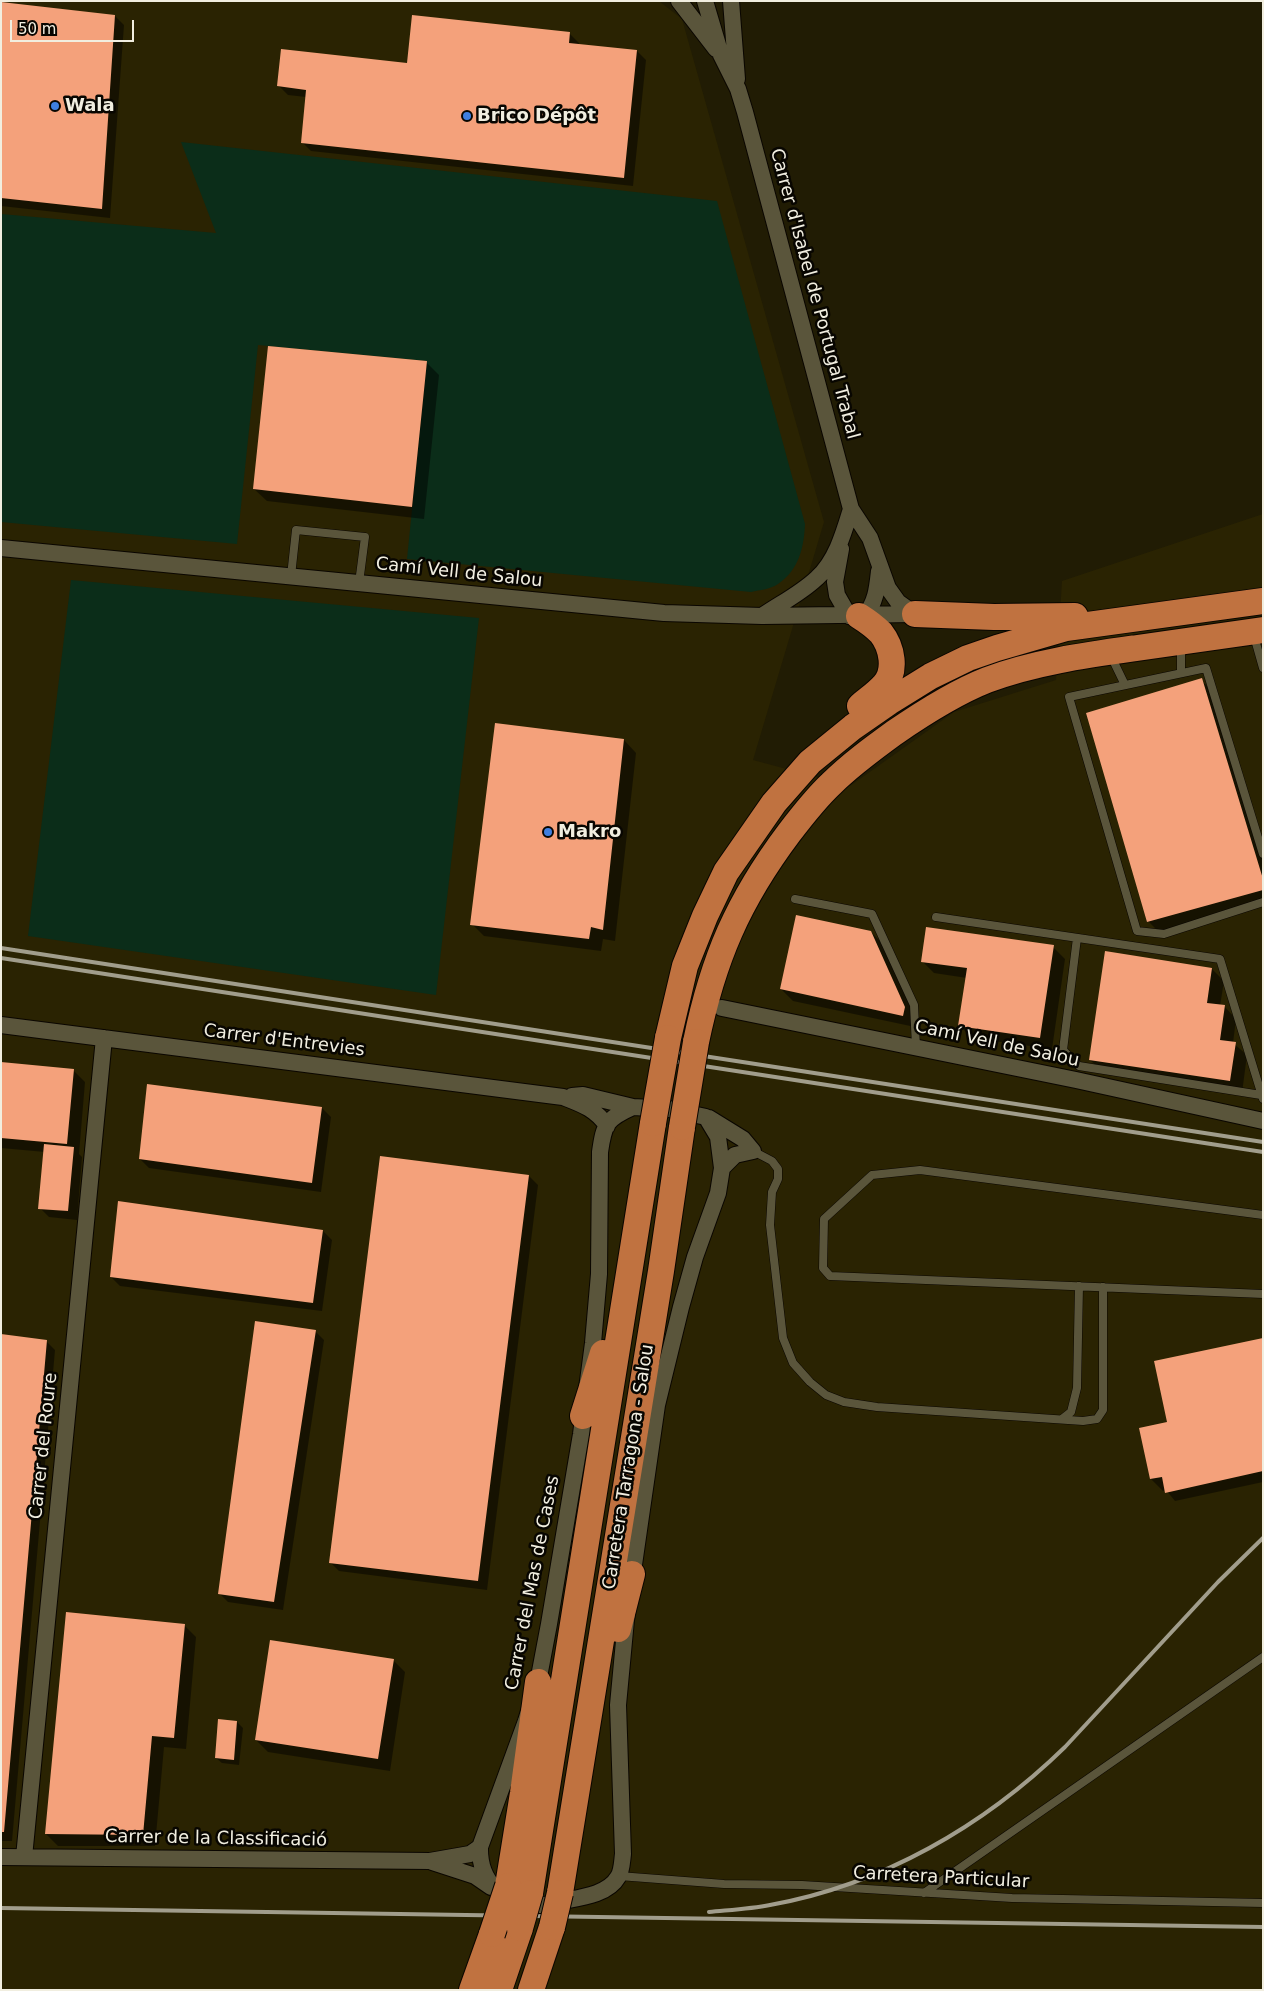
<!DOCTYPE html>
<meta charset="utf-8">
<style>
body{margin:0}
#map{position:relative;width:1264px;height:1991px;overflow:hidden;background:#211c04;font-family:"DejaVu Sans",sans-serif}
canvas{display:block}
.frame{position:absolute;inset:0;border:2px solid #f1eee0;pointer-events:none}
.scale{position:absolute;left:10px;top:20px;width:124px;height:22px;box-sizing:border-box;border:2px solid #f1eee0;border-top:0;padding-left:6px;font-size:15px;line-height:18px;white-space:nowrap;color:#f1eee0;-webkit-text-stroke:4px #080601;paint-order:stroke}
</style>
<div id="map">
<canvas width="1264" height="1991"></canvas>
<div class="frame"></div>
<div class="scale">50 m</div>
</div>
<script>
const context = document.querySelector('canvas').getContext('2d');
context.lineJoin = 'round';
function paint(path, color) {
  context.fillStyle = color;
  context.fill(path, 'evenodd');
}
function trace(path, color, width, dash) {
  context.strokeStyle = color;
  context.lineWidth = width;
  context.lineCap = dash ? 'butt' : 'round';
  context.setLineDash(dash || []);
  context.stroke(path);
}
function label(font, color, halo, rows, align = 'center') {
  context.font = font + ' "DejaVu Sans",sans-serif';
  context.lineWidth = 5;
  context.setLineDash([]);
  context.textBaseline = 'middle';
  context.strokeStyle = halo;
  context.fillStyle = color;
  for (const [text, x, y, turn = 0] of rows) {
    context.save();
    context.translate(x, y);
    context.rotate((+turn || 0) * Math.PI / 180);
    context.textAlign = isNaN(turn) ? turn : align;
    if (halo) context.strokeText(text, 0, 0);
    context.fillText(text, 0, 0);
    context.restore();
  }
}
paint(new Path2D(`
 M1 1H659L682 19 824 522 753 760 850 786 954 712 1056 680 1062 581 1263 514V1990H1Z`), '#2a2302');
paint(new Path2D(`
 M181 142 717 201 805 524C804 547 799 570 778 584 771 589 760 590 751 592L407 559 427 361 258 345 237 544 1 522V214L216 233Z
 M71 580 479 618 436 995 28 936Z`), '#0b2d19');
paint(new Path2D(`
 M1 3 115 16 124 25 110 218 1 206Z
 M570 34 579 43 578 45 637 51 646 60 633 186 311 151 302 142 306 97 288 95 279 86 408 64Z
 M427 363 439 375 424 519 267 501 254 489Z
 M1201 680 1213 692 1263 854V905L1160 933 1148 921Z
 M624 740 636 753 615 941 603 939 601 951 484 936 472 924Z
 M871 932 883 944 917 1020 915 1027 793 1001 781 989Z
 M1053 947 1065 959 1052 1049 972 1038 960 1026 967 978 934 973 922 961Z
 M1212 969 1224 981 1220 1006H1224L1236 1019 1233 1043 1247 1055 1242 1093 1103 1072 1090 1060Z
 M1 1063 73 1070 85 1082 79 1154 82 1157 77 1220 49 1217 40 1208 45 1152 1 1148Z
 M322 1108 331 1117 321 1192 149 1168 140 1159Z
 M381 1157 529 1176 538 1185 487 1590 339 1571 330 1562Z
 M323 1231 332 1240 322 1311 120 1286 111 1277Z
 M315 1331 324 1340 283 1610 228 1602 219 1593Z
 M1 1336 46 1341 55 1350 12 1841H1Z
 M1263 1339V1482L1175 1501 1166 1490 1163 1491 1151 1479 1169 1423Z
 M184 1625 196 1637 186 1749 164 1747 155 1846H58L46 1834Z
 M393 1660 405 1672 390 1771 268 1752 256 1740Z
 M237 1722 243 1728 239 1765 222 1763 216 1758Z`), '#0007');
paint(new Path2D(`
 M1 2 115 15 102 209 1 198Z
 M412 15 570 32 569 43 637 50 624 178 301 143 306 90 277 86 281 49 407 63Z
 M268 346 427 361 412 507 253 489Z
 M1202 678 1263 879V890L1147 922 1086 713Z
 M495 723 624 739 603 930 591 927 589 939 470 925Z
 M796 915 871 931 905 1007 903 1016 780 989Z
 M926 927 1054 945 1040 1038 958 1026 967 968 921 962Z
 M1105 951 1212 968 1207 1003 1225 1005 1220 1040 1236 1042 1230 1081 1089 1060Z
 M1 1062 74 1069 67 1144 1 1138Z
 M147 1084 322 1107 312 1183 139 1159Z
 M44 1144 74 1147 68 1211 38 1209Z
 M380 1156 529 1175 478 1581 329 1563Z
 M118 1201 323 1230 313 1303 110 1277Z
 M255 1321 316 1330 274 1602 218 1594Z
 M1 1334 47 1340 4 1832H1Z
 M1263 1338V1471L1165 1493 1162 1477 1150 1479 1139 1428 1167 1422 1154 1361Z
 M66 1612 185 1624 174 1738 152 1736 143 1835 45 1834Z
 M270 1640 394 1659 378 1759 255 1740Z
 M218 1719 237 1721 234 1760 215 1758Z`), '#f4a17b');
const service = new Path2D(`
 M291 576 296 530 365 537 359 583
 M1254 636 1263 668
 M1111 656 1125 685
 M1181 673V645
 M1263 854 1206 668 1069 697 1137 931 1164 934 1263 902
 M795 899 872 914 914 1005 916 1047
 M936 917 1220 959 1263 1099
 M1077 938 1063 1050 1079 1066 1261 1095
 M753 1151 772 1161 778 1169V1179L772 1192 770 1225 783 1338 793 1363 810 1382 826 1395 844 1402 877 1407 1083 1421 1097 1419 1103 1410V1287
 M1263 1215 920 1170 872 1175 824 1219 823 1268 830 1276 1263 1294
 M1062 1419 1071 1412 1077 1388 1079 1286
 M619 1876 724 1884 802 1885 1012 1898 1263 1903
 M924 1893 1263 1657`);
const minor = new Path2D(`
 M679 1 716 49
 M705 1 721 55 738 89 745 112 851 509 870 538 888 588 898 602 915 614
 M731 1 737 79
 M1 548 664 613 762 616 915 614
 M841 549 835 582 837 595 849 616
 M762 616C781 603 800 594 817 578 836 561 844 532 851 509
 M865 616C876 601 877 589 879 571
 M722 1008 1076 1080 1263 1121
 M1 1025 563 1097C581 1104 596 1109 607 1126
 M572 1096 583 1095 633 1107
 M633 1107 669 1109 706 1117 718 1137 722 1168 718 1193 695 1257 681 1307 657 1405 626 1620 618 1705 623 1854C622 1861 622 1871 618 1877 609 1893 585 1897 568 1900 558 1902 547 1906 537 1905 503 1904 479 1882 480 1847L526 1721 538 1682 549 1624 581 1434 593 1343 599 1274 600 1152C604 1124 606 1119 633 1107Z
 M709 1118 743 1139 753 1151 735 1155 722 1168
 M1 1857 430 1861 470 1854 480 1847
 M24 1857 104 1038
 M432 1862 475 1876 491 1887`);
const trunk = new Path2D(`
 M915 614 994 617 1075 616
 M859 616C867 621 874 626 881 633 892 647 897 671 884 685 877 693 868 699 860 706
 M668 1038 685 966 705 916 726 872 774 803 810 762 853 727 889 702 931 676 968 658 997 648 1066 628 1263 601
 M696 1042C713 959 738 901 789 833 802 816 815 799 831 784 850 765 872 749 894 733 923 713 954 693 987 680 1035 662 1087 655 1137 648 1179 642 1221 636 1263 630
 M583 1416 603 1353
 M618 1629 632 1574
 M508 1886 523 1793 538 1682
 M530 1893 653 1123
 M560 1893 661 1271 682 1127
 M472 1990 492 1934
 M499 1990 520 1928
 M531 1990 552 1927`);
trace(service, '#0a0600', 9);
trace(minor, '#0a0600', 18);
trace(trunk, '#0a0600', 28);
trace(service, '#5a553b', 8);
trace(minor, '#5a553b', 16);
trace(trunk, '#c07240', 26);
trace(new Path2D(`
 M1 948 1263 1142
 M1 958 1263 1152
 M1 1908 1263 1927
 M709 1912C729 1910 750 1909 770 1905 882 1885 984 1826 1065 1747L1218 1582 1263 1538`), '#a19d8c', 4);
const trunkBridge = new Path2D(`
 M653 1123 668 1038
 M682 1127 696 1042
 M552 1927 560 1893
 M520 1928 530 1893
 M492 1934 508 1886`);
trace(trunkBridge, '#0a0600', 28, []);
trace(trunkBridge, '#c07240', 26);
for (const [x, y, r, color] of [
 [55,106,5,"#3f7fe0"],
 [467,116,5,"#3f7fe0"],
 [548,832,5,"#3f7fe0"]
]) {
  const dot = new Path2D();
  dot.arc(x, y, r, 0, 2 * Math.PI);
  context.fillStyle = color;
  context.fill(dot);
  trace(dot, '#080601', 2);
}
label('bold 18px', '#f1eee0', '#080601', [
 ["Wala",65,106],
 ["Brico Dépôt",477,116],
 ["Makro",558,832]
], 'left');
label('18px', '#f1eee0', '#080601', [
 ["Carrer d'Isabel de Portugal Trabal",814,294,75],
 ["Camí Vell de Salou",459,573,6],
 ["Carrer d'Entrevies",284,1041,7],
 ["Camí Vell de Salou",997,1044,12],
 ["Carrer del Roure",44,1446,-84],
 ["Carretera Tarragona - Salou",629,1467,-81],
 ["Carrer del Mas de Cases",533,1583,-79],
 ["Carrer de la Classificació",216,1839,1],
 ["Carretera Particular",941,1878,3]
]);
</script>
